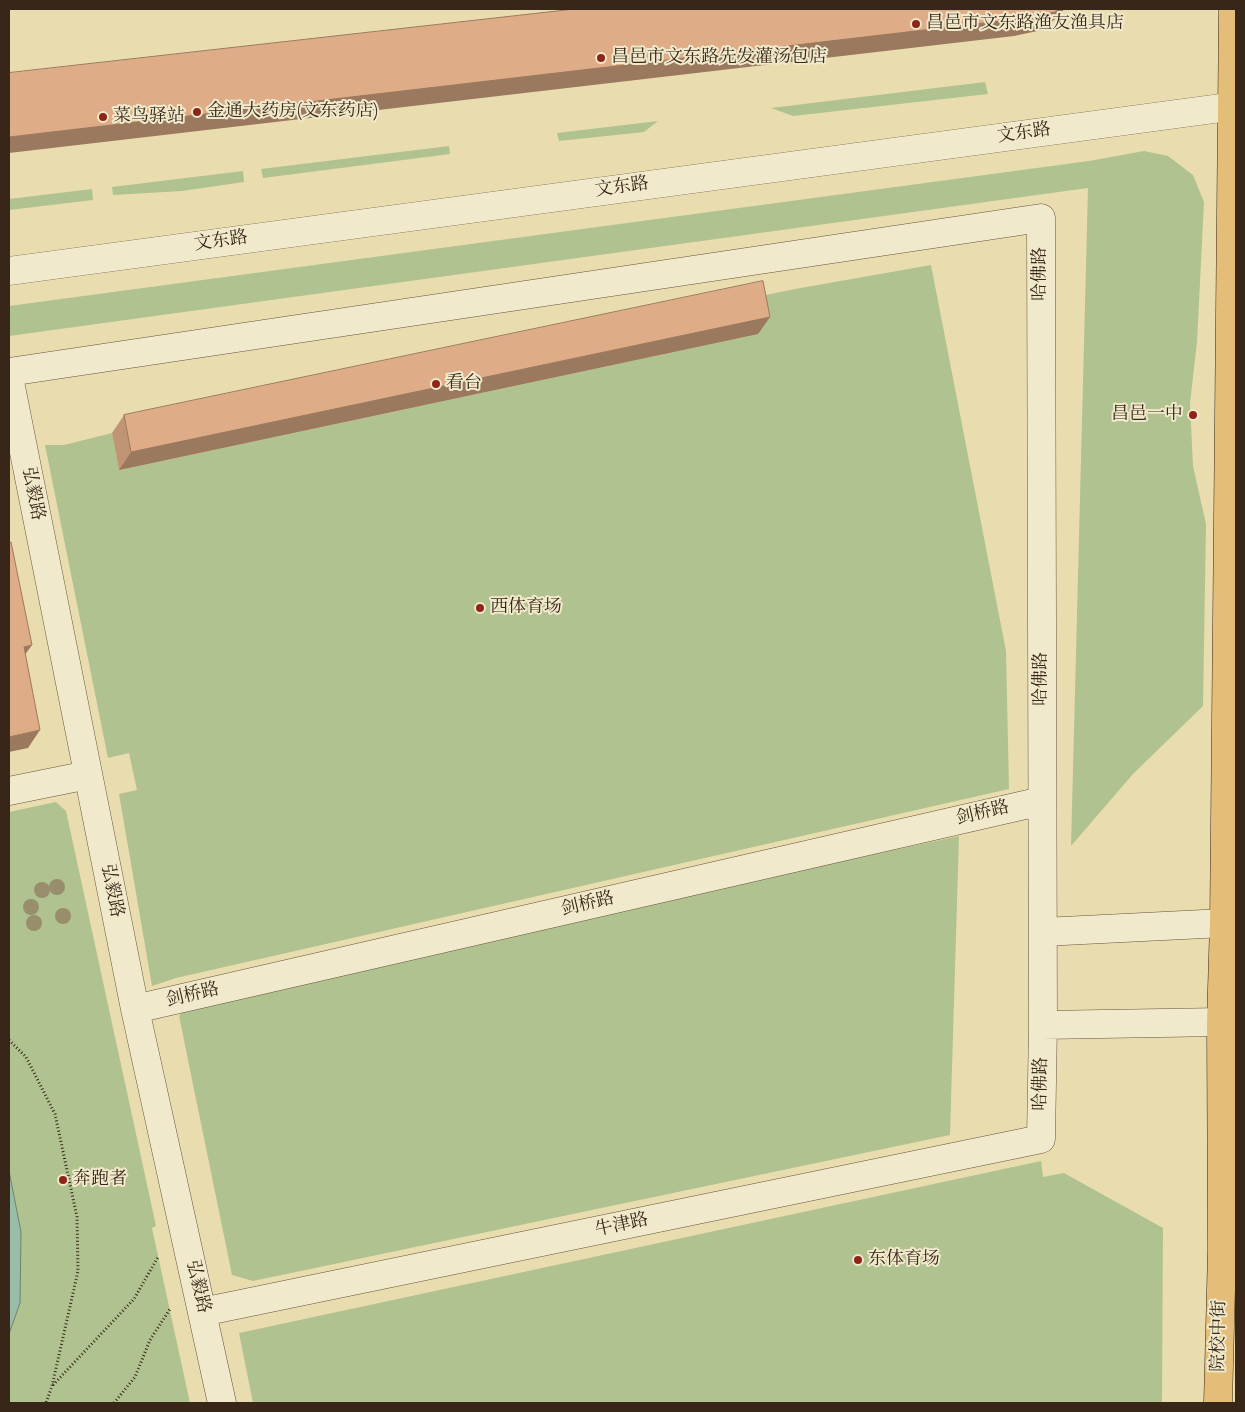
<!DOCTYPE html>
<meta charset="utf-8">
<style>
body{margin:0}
#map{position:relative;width:1245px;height:1412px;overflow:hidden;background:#e9ddaf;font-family:"IM FELL English",serif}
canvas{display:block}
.frame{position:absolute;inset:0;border:10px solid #382718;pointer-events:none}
</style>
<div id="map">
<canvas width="1245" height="1412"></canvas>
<div class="frame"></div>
</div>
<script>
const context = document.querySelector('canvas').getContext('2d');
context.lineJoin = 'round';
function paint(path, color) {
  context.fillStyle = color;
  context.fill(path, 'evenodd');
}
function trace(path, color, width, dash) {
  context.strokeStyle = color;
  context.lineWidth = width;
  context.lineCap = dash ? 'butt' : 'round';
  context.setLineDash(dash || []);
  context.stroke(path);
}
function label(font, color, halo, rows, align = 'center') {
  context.font = font + ' "IM FELL English","Noto Serif SC",serif';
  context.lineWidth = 4;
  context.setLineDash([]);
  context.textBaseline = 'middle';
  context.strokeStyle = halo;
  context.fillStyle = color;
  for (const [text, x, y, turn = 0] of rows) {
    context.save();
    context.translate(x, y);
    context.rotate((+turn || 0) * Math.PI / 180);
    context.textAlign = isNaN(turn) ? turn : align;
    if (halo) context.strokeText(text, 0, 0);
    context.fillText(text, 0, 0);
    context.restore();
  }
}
paint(new Path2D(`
 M985 82 988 94 793 116 771 108Z
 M658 121 644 132 559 141 557 133Z
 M449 146 450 154 263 178 261 169Z
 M1144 151 1168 156 1193 175 1204 202 1197 342 1190 403 1193 466 1206 524 1203 706 1133 774 1071 846 1088 188 9 336V306L1089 161Z
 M243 171 244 182 182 191 113 195 112 187Z
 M92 189 93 200 9 210V199Z
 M931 265 1006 651 1009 789 176 978 152 986 119 794 137 790 129 753 108 758 45 445H64L112 433 119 470 758 334 751 298 795 289Z
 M56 802 66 811 156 1226 152 1228 190 1403H9V812Z
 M959 836 950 1135 253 1281 232 1275 179 1016 192 1001Z
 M1041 1161 1043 1177 1064 1173 1163 1228 1162 1403H253L239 1333Z`), '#b0c290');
const water = new Path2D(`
 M9 1171 21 1232 20 1303 9 1334Z`);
paint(water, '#99bda6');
trace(water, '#72816d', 1);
const minor = new Path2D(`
 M9 271 1236 106
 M9 372 1041 218 1043 1025 1041 1139 202 1312
 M9 377 135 1009 222 1403
 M9 791 88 775
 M1043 932 1224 923
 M135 1009 1042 801
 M1043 1025 1221 1022`);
const major = new Path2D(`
 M1218 1403 1222 1251 1221 1022 1224 923 1233 9`);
trace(minor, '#64543e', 29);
trace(major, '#382718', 29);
trace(new Path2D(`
 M9 1040 26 1057 55 1114 77 1217 78 1271 52 1386 46 1403
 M53 1385 134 1299 158 1257
 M114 1403 135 1377 150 1340 170 1309`), '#382718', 3, [1, 2.5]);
trace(minor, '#f1e9cb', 28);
trace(major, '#e4be78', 28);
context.fillStyle = '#988e6c';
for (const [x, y] of [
 [57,887],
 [42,890],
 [31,907],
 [63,916],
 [34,923]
]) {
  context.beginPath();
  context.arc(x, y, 8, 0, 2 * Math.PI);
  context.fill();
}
paint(new Path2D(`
 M770 317 758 334 119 470 112 433 124 415Z`), '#bf9574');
paint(new Path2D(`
 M1059 9H1064L1060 15 1042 30 1014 36 9 153V137Z
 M770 317 758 334 119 470 131 452Z
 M32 645 19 663 24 647Z
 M40 730 28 748 9 752V737Z`), '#9b795e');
const building = new Path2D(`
 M575 9H1059L1055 12 1027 18 9 137V73Z
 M763 281 770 317 131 452 124 415Z
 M9 542H11L32 645 24 647 40 730 9 737Z`);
paint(building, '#dead87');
trace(building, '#9b795e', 1);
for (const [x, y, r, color] of [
 [916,24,5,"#8f2418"],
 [601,58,5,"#8f2418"],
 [197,112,5,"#8f2418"],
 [103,117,5,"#8f2418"],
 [436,384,5,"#8f2418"],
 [1193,415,5,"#8f2418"],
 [480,608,5,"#8f2418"],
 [63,1180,5,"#8f2418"],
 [858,1260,5,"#8f2418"]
]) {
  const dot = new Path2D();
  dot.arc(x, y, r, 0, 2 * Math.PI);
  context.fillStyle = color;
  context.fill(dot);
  trace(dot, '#f1e9cb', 2);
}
label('18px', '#382718', '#f1e9cb', [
 ["昌邑市文东路渔友渔具店",926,24],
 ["昌邑市文东路先发灌汤包店",611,58],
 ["金通大药房(文东药店)",207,112],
 ["菜鸟驿站",113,117],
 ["看台",446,384],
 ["昌邑一中",1183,415,"right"],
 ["西体育场",490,608],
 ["奔跑者",73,1180],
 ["东体育场",868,1260]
], 'left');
label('18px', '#382718', '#f1e9cb', [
 ["文东路",1024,134,-8],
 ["文东路",622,188,-8],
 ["文东路",221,242,-8],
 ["哈佛路",1041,274,-90],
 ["弘毅路",32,494,79],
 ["哈佛路",1042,679,-90],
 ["剑桥路",983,814,-13],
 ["弘毅路",111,891,79],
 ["剑桥路",588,905,-13],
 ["剑桥路",193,996,-13],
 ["哈佛路",1042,1084,-89],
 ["牛津路",622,1226,-12],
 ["弘毅路",197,1287,77],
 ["院校中街",1220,1336,-89]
]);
</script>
